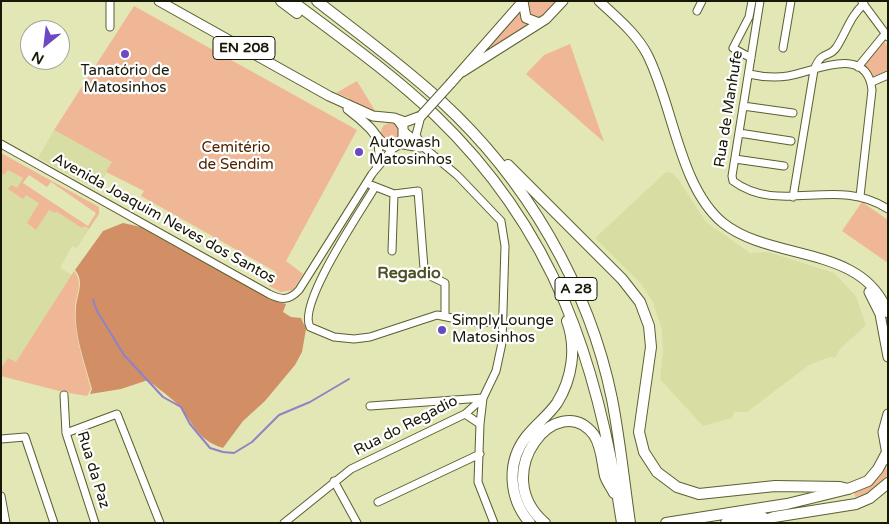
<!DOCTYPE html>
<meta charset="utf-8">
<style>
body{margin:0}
#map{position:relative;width:889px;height:524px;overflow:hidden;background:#e2e7b5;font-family:"Varela Round",sans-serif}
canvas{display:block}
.frame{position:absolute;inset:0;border:2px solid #171806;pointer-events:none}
.north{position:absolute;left:20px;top:20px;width:50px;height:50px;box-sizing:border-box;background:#fff;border:1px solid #a2a39b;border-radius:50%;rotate:209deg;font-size:14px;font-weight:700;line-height:20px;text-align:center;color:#171806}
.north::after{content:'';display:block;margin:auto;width:18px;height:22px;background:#6c49c2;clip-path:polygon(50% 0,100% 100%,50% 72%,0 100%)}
</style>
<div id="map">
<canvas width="889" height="524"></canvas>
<div class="frame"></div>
<div class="north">N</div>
</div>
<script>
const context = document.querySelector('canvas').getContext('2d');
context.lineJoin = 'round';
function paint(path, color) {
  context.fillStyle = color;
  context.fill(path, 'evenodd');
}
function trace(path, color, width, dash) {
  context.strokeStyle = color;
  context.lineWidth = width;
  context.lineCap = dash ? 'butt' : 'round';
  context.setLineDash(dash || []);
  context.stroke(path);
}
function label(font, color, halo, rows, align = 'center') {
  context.font = font + ' "Varela Round",sans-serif';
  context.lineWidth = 4.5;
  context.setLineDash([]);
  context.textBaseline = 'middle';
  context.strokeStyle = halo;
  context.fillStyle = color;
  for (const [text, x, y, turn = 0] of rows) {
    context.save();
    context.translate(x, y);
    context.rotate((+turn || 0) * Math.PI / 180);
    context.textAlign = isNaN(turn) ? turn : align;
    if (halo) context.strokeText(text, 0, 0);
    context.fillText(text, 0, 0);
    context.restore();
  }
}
paint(new Path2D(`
 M54 130 112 162 97 190 38 158Z
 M8 170 23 178 20 183 89 229 77 248 72 246 60 268 72 275 16 363 8 358 1 368V173L4 175Z
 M666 172 672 173 678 179 706 222 750 253 768 252 834 273 856 296 866 325 840 349 835 358 830 357 809 365 747 412H734L732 418 703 426 660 379 663 350 662 330 653 302 641 284 595 238Z`), '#d8dda3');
paint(new Path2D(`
 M529 1H557L543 17 536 18 529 14Z
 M134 6 357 130 286 261 303 274 293 290 281 292 269 286 276 272 141 196 144 191 106 172 112 162 54 130Z
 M520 9 531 23 492 48 488 43Z
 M884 41 888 46V72L873 78 863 65Z
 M570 44 604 142 526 74 544 55Z
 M357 81 377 114 349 100V98L336 93Z
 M381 132a9 9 0 1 1 18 0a9 9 0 1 1-18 0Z
 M1 153 99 207V214L89 229 84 226 82 228 56 211 55 213 49 210 36 230 27 223 39 203 26 195 23 199 8 189 11 185 17 188 23 178 8 170 4 175 1 173ZM29 175 47 187 51 182 96 213 88 226 23 183Z
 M862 202 888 220V263L842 231Z
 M74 271C84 283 76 294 75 308 74 336 84 363 91 389L87 396 63 392 1 376V368L8 358 16 362Z
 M885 463 888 475 870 492 855 497 854 489Z`), '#efb795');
paint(new Path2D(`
 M123 223 141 227 273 300 286 304 283 312 291 317 301 318 306 329 302 352 295 365 265 401 243 421 223 448C195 439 194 422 176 403 168 395 157 388 148 380L121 389 90 394 92 389C85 363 74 335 76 308 77 294 85 282 75 270L103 231Z`), '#d28f66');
trace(new Path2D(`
 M93 300 97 311 124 355 163 397 181 407 190 424 210 448 223 452 234 453 252 442 279 415 310 402 349 379`), '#8f82c5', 2);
const minor = new Path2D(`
 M760 1 732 176 733 181C780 216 836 175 888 209
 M862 2 888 37
 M697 11 702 1
 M110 27V1
 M783 48 791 1
 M751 58 733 48 749 17 752 1
 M858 67 885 34
 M749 74C762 77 775 78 788 76 814 72 867 43 872 90L860 196
 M872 82 888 75
 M743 106 793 113
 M421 116 416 135 422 146
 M739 133 791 141
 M1 144 269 294C281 300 289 301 299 290L372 174 395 146
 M398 144 420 148
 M735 159 784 166
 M376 165 379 155 378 141
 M371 185 394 194 418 191 424 268 426 274 445 283V315
 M375 187C361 211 297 304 310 327L334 337 354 339 370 337 437 315 471 322 503 323
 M793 197 814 70C822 49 828 59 836 48 846 33 850 16 864 4
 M392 251 394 194
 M64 395 66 433 95 523
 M483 398 480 424 478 482 494 523
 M370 406 483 398
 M465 414 480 424
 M66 433 117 414 160 523
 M1 439 25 437 54 523
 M334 481 357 523
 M1 496 6 523
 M378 502 480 454
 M284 523 351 469 465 414 483 398 496 371 502 343 505 246 501 221 457 175 404 131`);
const major = new Path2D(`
 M159 1 329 96 373 116 394 118 405 122 421 116
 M523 1 526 18 539 23
 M599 1C616 17 636 33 647 54 673 104 679 187 723 223 772 262 863 244 888 313
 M462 72 546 19 563 1
 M451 83 523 1
 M348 109C356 115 363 121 370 128 379 138 389 160 403 138V127L398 120
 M869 292 880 314 888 357
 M888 460 883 432 888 414`);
const highway = new Path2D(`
 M281 1 297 13
 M292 1C340 37 391 73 435 115 555 230 598 362 622 523
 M317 1C359 34 402 65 441 101 526 179 589 286 612 399 620 440 624 482 630 523
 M508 165 622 279 640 302 649 326 651 347 639 432 644 452 657 472 677 487 699 494 775 486 840 487 848 489
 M530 523C509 499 506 463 526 437 535 425 548 416 557 403 572 379 577 348 567 321
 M545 523C487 474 558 387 594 435 602 447 602 463 605 476 607 482 611 487 614 493
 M666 523 787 504 848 489 868 481 878 469 886 454
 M726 523 763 517
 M756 523 774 517 856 504 870 498 888 483`);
trace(minor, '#5c5f32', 9);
trace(major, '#5c5f32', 11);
trace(highway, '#5c5f32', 12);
trace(minor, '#fff', 7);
trace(major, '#fff', 9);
trace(highway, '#fff', 10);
const majorBridge = new Path2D(`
 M421 116 451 83`);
trace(majorBridge, '#5c5f32', 11, []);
trace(majorBridge, '#fff', 9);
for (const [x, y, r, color] of [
 [125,54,5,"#6c49c2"],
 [359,152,5,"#6c49c2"],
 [442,330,5,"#6c49c2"]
]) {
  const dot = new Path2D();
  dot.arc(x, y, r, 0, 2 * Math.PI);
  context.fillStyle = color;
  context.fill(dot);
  trace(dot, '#fff', 2);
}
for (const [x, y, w] of [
 [244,48,62],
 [576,289,42]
]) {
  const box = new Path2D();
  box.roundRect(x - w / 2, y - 11.5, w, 23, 4);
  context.fillStyle = '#fff';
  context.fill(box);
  trace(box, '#171806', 1);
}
label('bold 14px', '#171806', null, [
 ["EN 208",244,48],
 ["A 28",576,289]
]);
label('15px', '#171806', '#fff', [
 ["Tanatório de",125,71,"center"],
 ["Matosinhos",125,88,"center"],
 ["Autowash",369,143],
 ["Matosinhos",369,160],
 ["SimplyLounge",452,321],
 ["Matosinhos",452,338]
], 'left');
label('15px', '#171806', '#fff', [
 ["Rua de Manhufe",729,109,-81],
 ["Avenida Joaquim Neves dos Santos",164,219,29],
 ["Rua do Regadio",406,426,-27],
 ["Rua da Paz",93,470,73]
]);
label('15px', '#4e2302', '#fff', [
 ["Cemitério",236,148],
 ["de Sendim",236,165]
]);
label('bold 16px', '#4e5124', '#fff', [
 ["Regadio",409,274]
]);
</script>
